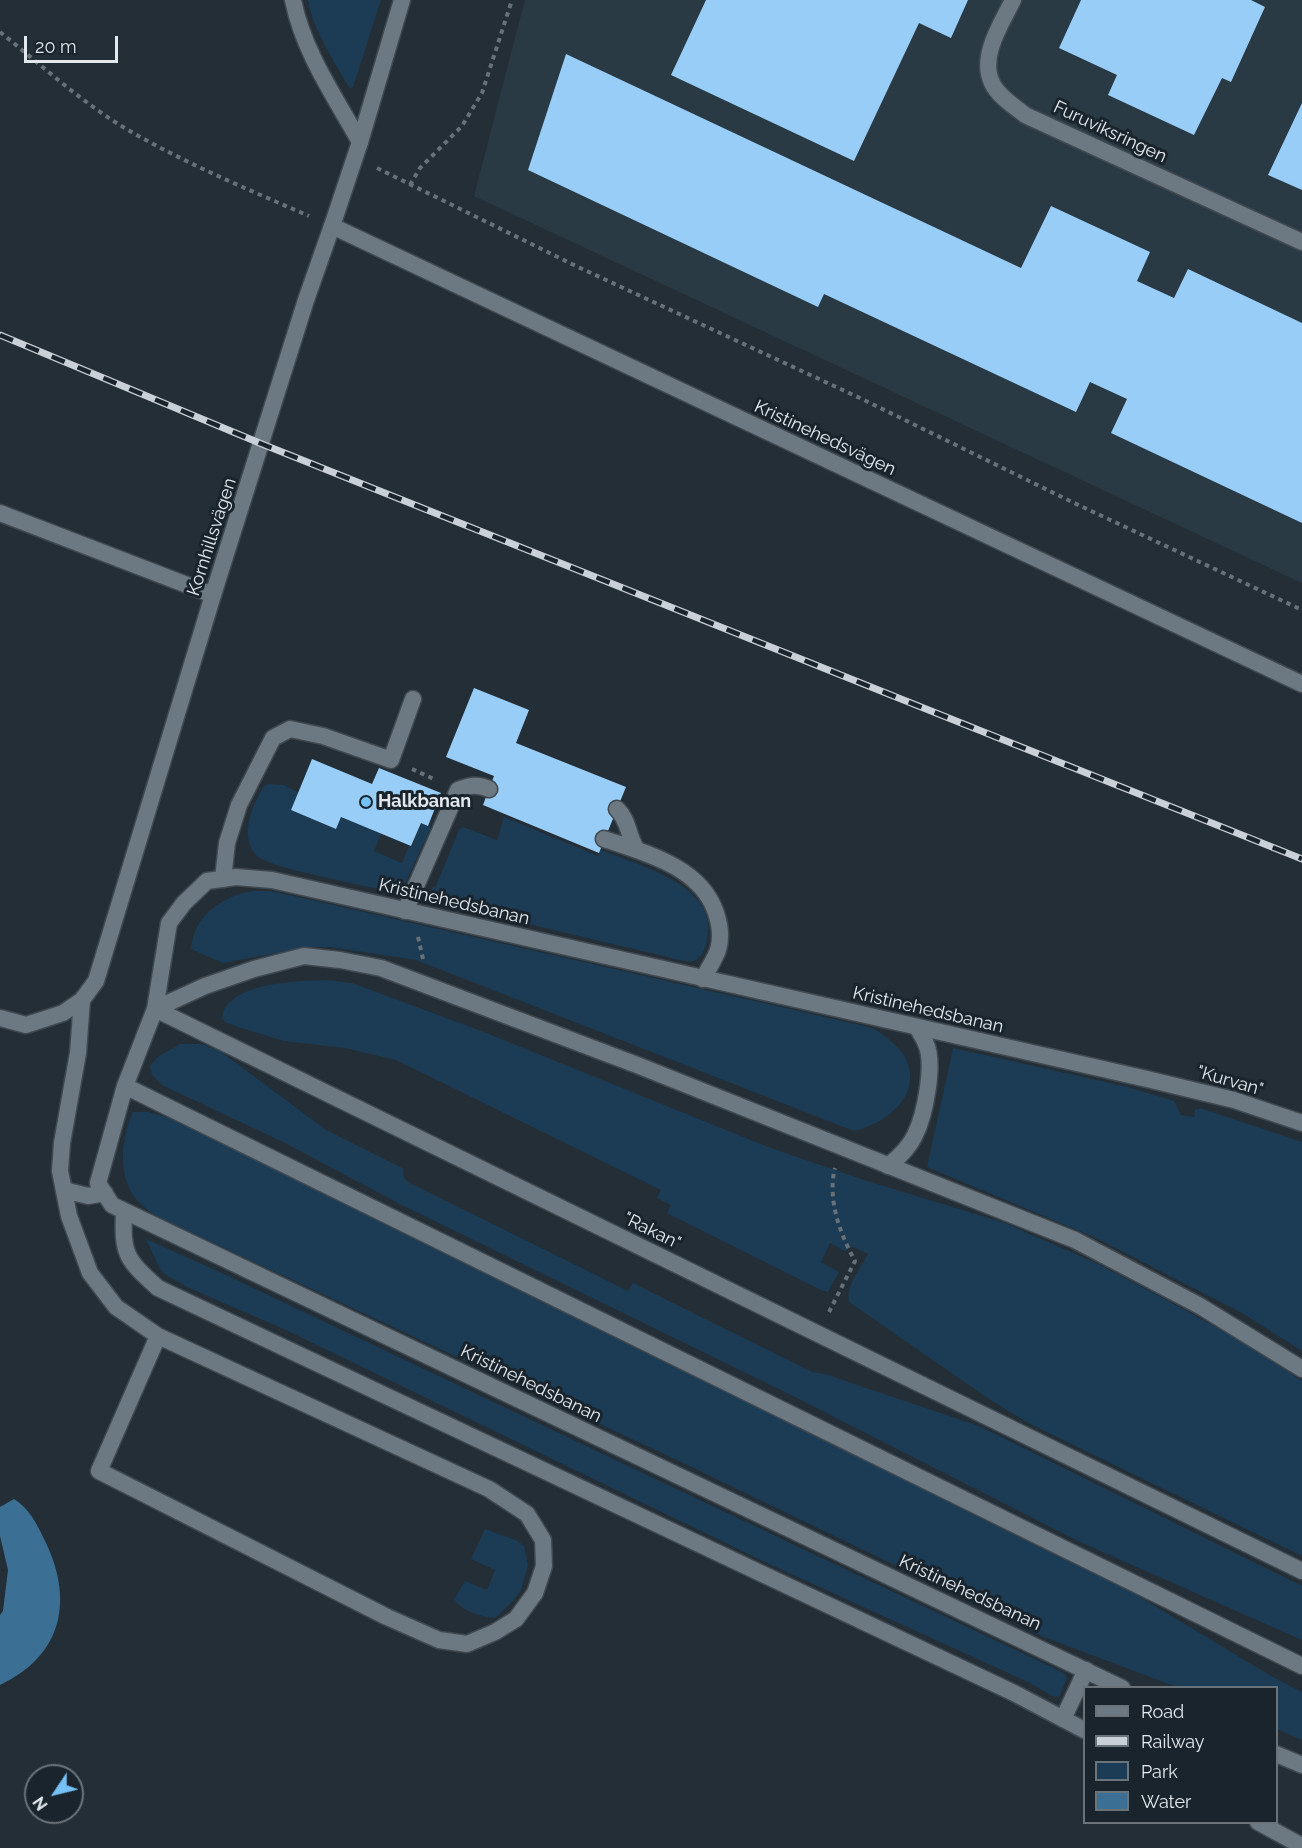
<!DOCTYPE html>
<meta charset="utf-8">
<style>
body{margin:0}
#map{position:relative;width:1302px;height:1848px;overflow:hidden;background:#242e36;font-family:Raleway,sans-serif}
canvas{display:block}
.legend{position:absolute;left:1083px;top:1686px;width:195px;height:138px;box-sizing:border-box;background:#1a242c;border:2px solid #6a737a;margin:0;padding:8px 10px;list-style:none;font-size:18px;color:#e3e9ef}
.legend li{display:flex;align-items:center;gap:12px;height:30px}
.legend b{width:30px;border:2px solid #6a737a}
.north{position:absolute;left:24px;top:1764px;width:60px;height:60px;box-sizing:border-box;background:#1a242c;border:2px solid #6a737a;border-radius:50%;rotate:235deg;font-size:16px;font-weight:700;line-height:24px;text-align:center;color:#e3e9ef}
.north::after{content:'';display:block;margin:auto;width:21px;height:27px;background:#75c0f6;clip-path:polygon(50% 0,100% 100%,50% 72%,0 100%)}
.scale{position:absolute;left:24px;top:36px;width:94px;height:27px;box-sizing:border-box;border:3px solid #e3e9ef;border-top:0;padding-left:8px;font-size:18px;line-height:21px;white-space:nowrap;color:#e3e9ef;-webkit-text-stroke:4px #1a242c;paint-order:stroke}
</style>
<div id="map">
<canvas width="1302" height="1848"></canvas>
<ul class="legend">
<li><b style="height:8px;background:#6c7882"></b>Road</li>
<li><b style="height:8px;background:#cad0d7"></b>Railway</li>
<li><b style="height:16px;background:#1b3c54"></b>Park</li>
<li><b style="height:16px;background:#3c6f94"></b>Water</li>
</ul>
<div class="north">N</div>
<div class="scale">20 m</div>
</div>
<script>
const context = document.querySelector('canvas').getContext('2d');
context.lineJoin = 'round';
function paint(path, color) {
  context.fillStyle = color;
  context.fill(path, 'evenodd');
}
function trace(path, color, width, dash) {
  context.strokeStyle = color;
  context.lineWidth = width;
  context.lineCap = dash ? 'butt' : 'round';
  context.setLineDash(dash || []);
  context.stroke(path);
}
function label(font, color, halo, rows, align = 'center') {
  context.font = font + ' Raleway,sans-serif';
  context.lineWidth = 6;
  context.setLineDash([]);
  context.textBaseline = 'middle';
  context.strokeStyle = halo;
  context.fillStyle = color;
  for (const [text, x, y, turn = 0] of rows) {
    context.save();
    context.translate(x, y);
    context.rotate((+turn || 0) * Math.PI / 180);
    context.textAlign = isNaN(turn) ? turn : align;
    if (halo) context.strokeText(text, 0, 0);
    context.fillText(text, 0, 0);
    context.restore();
  }
}
paint(new Path2D(`
 M525 0H1302V583L474 196Z`), '#2a3a45');
paint(new Path2D(`
 M308 0H381L353 87 350 88 345 81C331 55 313 30 308 0Z
 M269 784 283 785 298 792 291 810 336 829 341 817 381 834 374 851 402 863 409 846H412L421 823 431 827 404 886 395 892H390C367 885 269 869 256 855 239 836 252 806 264 786Z
 M504 817 598 856 601 850C640 866 724 886 706 944 704 953 698 962 688 962L437 902 432 896V888L436 886 459 830 463 827 497 840Z
 M255 891H271L329 904 873 1028C885 1036 898 1045 905 1057 924 1095 886 1124 854 1131L416 960 330 947H309L223 963 191 949C193 915 225 894 255 891Z
 M326 980 352 983 484 1032 768 1147 864 1180 1005 1223 1098 1264 1174 1304 1239 1340 1302 1381V1556L1030 1424 989 1399 849 1302C846 1285 860 1269 868 1254L856 1248 850 1247 845 1251 830 1243 821 1262 839 1272 828 1292 823 1291 667 1213 671 1205 657 1198 661 1190 396 1060 345 1048 284 1041 241 1028 225 1022 222 1018C223 1013 224 1008 227 1005 247 982 298 981 326 980Z
 M180 1044H201L220 1051 326 1130 404 1169C402 1176 404 1179 410 1183L628 1291 633 1283 812 1372 825 1374 979 1426 1302 1586V1640L1080 1542 787 1393 400 1204 285 1143 162 1085 152 1075 150 1066 159 1056Z
 M953 1048 1128 1087 1174 1101 1181 1115 1194 1117 1195 1110 1200 1108 1302 1142V1351L1242 1313 1094 1237 927 1167Z
 M133 1112H149L175 1120 1135 1594 1271 1676 1302 1692V1740L1277 1729 1276 1688 1177 1687 1044 1637 681 1462 154 1215C148 1210 141 1205 136 1199 117 1174 121 1139 133 1112Z
 M146 1239 226 1275 1064 1673 1067 1678 1060 1695 1056 1697 1052 1696 1030 1683 765 1562 286 1330 187 1287 166 1275 160 1269Z
 M485 1529 518 1541 524 1546 528 1565 521 1590 513 1601 495 1618C482 1617 461 1611 454 1599L465 1581 487 1590 495 1570 471 1559Z`), '#1b3c54');
paint(new Path2D(`
 M14 1499C29 1508 37 1524 44 1539 74 1598 64 1655 0 1685V1615L3 1611 8 1570 0 1536V1507Z`), '#3c6f94');
paint(new Path2D(`
 M706 0H968L951 38 919 23 854 161 671 75Z
 M1081 0H1251L1265 7 1231 82 1222 78 1194 135 1108 95 1117 75 1059 48Z
 M566 54 1021 268 1051 206 1150 252 1137 281 1174 298 1188 269 1302 323V523L1111 433 1127 399 1090 382 1076 412 824 294 818 307 528 170Z
 M1302 103V190L1268 175Z
 M474 688 529 710 516 743 626 787 599 853 483 805 494 776 446 757Z
 M312 759 372 784 379 768 441 793 428 826 421 823 411 846 341 817 336 829 291 810Z`), '#97cdf6');
const service = new Path2D(`
 M293 0C303 51 335 97 360 142
 M0 513 213 595
 M617 809C629 820 628 837 637 850
 M604 839C646 853 701 867 716 913 720 925 722 937 718 950 715 959 708 969 703 979
 M223 879 227 843 239 805 273 738 290 729 323 736 391 760 413 699
 M405 911 458 790C470 785 478 784 489 789
 M888 1166C899 1157 909 1148 915 1135 925 1115 935 1064 926 1044 924 1038 920 1033 917 1027
 M1063 1719 1086 1670`);
const minor = new Path2D(`
 M1013 0C1002 23 979 56 992 83 998 96 1014 106 1025 115L1302 242
 M82 1000 78 1053 62 1143 60 1171 69 1216 90 1273 116 1307 158 1336 489 1489 527 1514 543 1540 544 1566 535 1593 516 1619 495 1632 467 1644 439 1640 387 1617 99 1471 158 1336
 M0 1018 26 1025 63 1013 82 1000 96 981 213 595 306 300 332 226
 M125 1086 1302 1666
 M1302 1123 1234 1100 1147 1079 272 880 236 877 207 881 184 903 169 923 155 1009 205 986 254 969 304 956 340 960 381 968 637 1065 1075 1240 1200 1306 1302 1369
 M64 1190 88 1196 105 1193
 M124 1211C122 1255 126 1259 158 1288L1014 1693 1084 1730
 M1122 1688 112 1205 98 1183 125 1086 155 1009 1302 1571
 M1276 1754 1302 1765
 M1258 1822 1302 1846`);
const tertiary = new Path2D(`
 M402 0 360 142 332 226 1302 684`);
trace(service, '#404950', 19);
trace(minor, '#404950', 19);
trace(tertiary, '#404950', 19);
trace(new Path2D(`
 M0 32C40 64 79 100 123 127 182 162 247 189 309 216
 M377 168 576 266 862 399 1070 501 1302 610
 M410 185 420 168 462 126 482 93 512 0
 M412 769 436 780
 M418 937 423 959
 M829 1312 855 1261C840 1234 827 1199 835 1168`), '#687078', 4, [4.5, 4.5]);
trace(service, '#6c7882', 16);
trace(minor, '#6c7882', 16);
trace(tertiary, '#6c7882', 16);
const rail = new Path2D(`
 M0 335 262 444 1302 859`);
trace(rail, '#cad0d7', 7);
trace(rail, '#1a242c', 4.5, [14]);
for (const [x, y, r, color] of [
 [366,802,6,"#75c0f6"]
]) {
  const dot = new Path2D();
  dot.arc(x, y, r, 0, 2 * Math.PI);
  context.fillStyle = color;
  context.fill(dot);
  trace(dot, '#1a242c', 2);
}
label('18px', '#e3e9ef', '#1a242c', [
 ["Furuviksringen",1110,132,25],
 ["Kristinehedsvägen",825,438,25],
 ["Kornhillsvägen",212,537,-72],
 ["Kristinehedsbanan",454,902,13],
 ["Kristinehedsbanan",928,1010,13],
 ["\"Kurvan\"",1230,1081,16],
 ["\"Rakan\"",652,1231,26],
 ["Kristinehedsbanan",531,1384,26],
 ["Kristinehedsbanan",970,1593,25]
]);
label('bold 18px', '#e3e9ef', '#1a242c', [
 ["Halkbanan",378,802]
], 'left');
</script>
